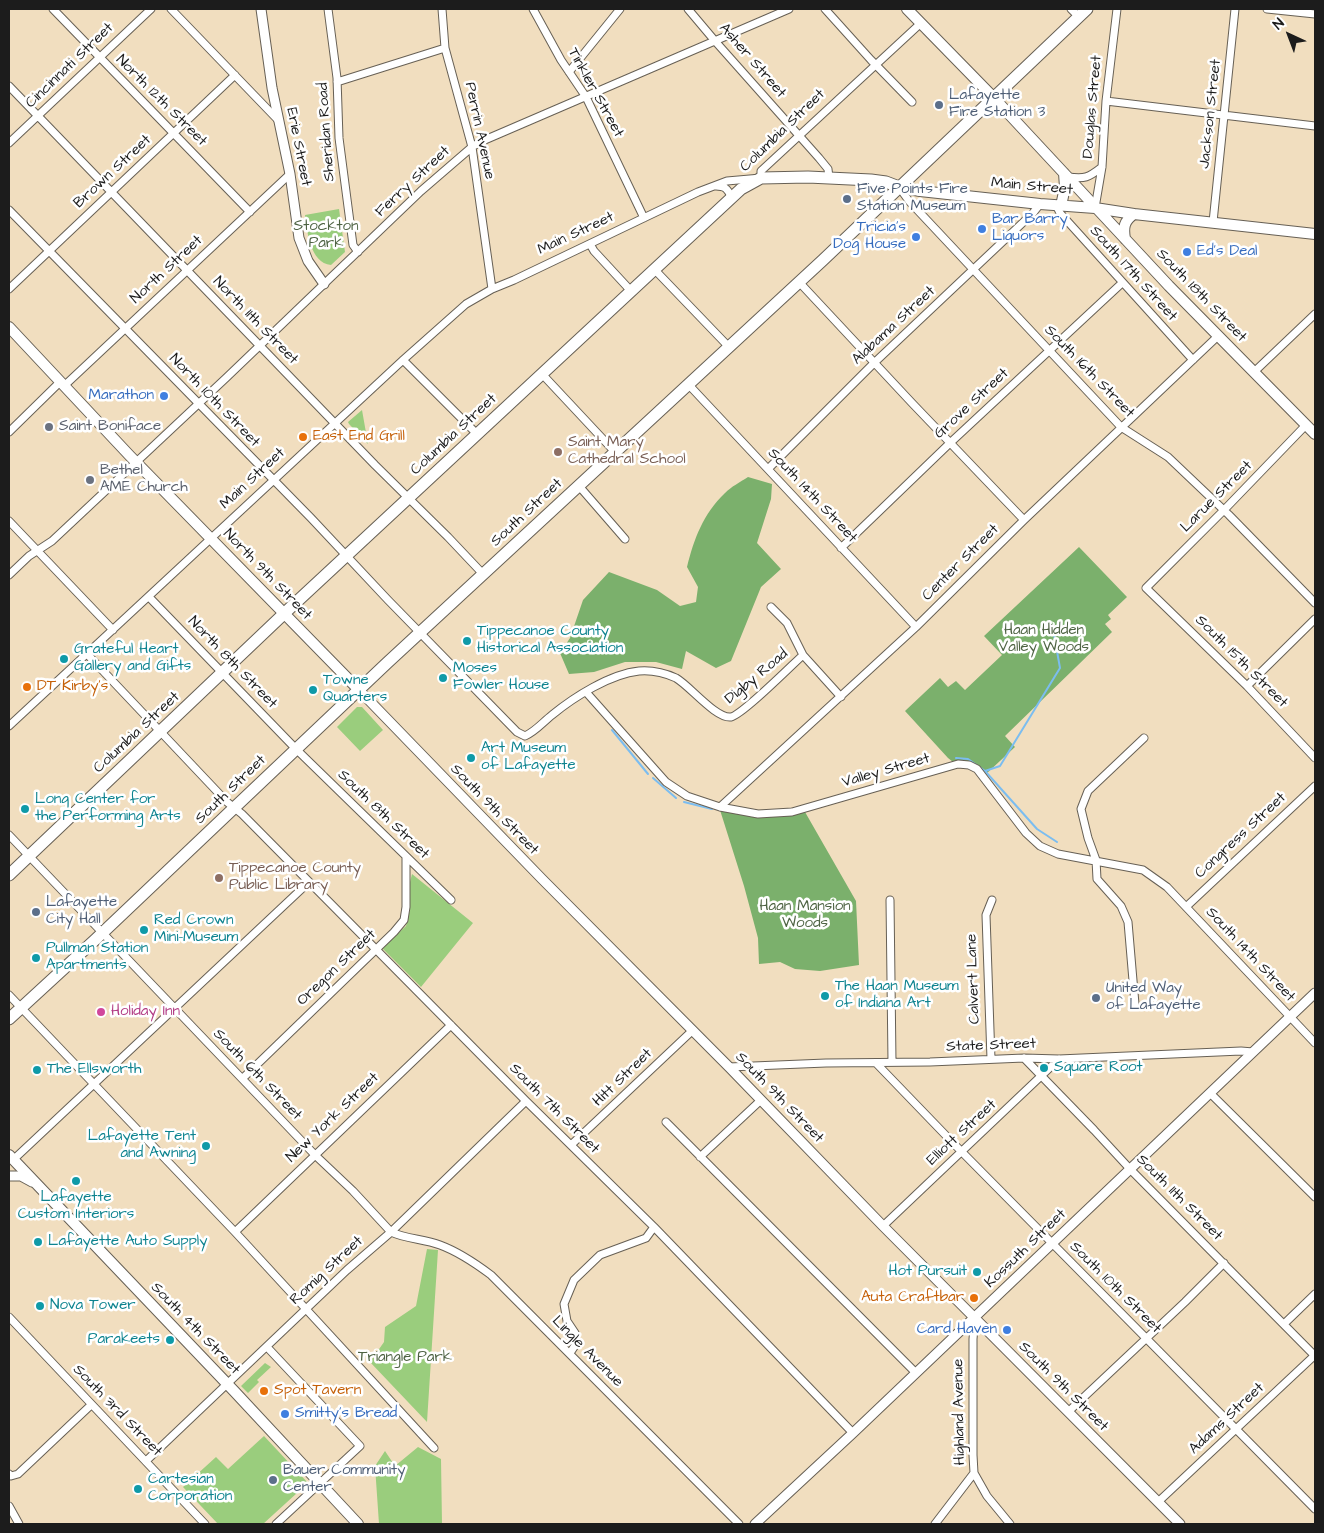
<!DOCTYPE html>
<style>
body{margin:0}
#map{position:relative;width:1324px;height:1533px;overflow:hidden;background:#f1debf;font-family:"Architects Daughter",sans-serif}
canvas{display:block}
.frame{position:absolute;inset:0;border:10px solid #1c1c1c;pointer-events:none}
.north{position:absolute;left:1264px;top:10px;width:50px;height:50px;-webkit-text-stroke:4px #fff;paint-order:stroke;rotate:317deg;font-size:14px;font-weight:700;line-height:20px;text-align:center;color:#1c1c1c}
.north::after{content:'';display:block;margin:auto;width:18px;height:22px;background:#1c1c1c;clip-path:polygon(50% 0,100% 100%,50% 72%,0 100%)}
</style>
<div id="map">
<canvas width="1324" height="1533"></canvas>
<div class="frame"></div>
<div class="north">N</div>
</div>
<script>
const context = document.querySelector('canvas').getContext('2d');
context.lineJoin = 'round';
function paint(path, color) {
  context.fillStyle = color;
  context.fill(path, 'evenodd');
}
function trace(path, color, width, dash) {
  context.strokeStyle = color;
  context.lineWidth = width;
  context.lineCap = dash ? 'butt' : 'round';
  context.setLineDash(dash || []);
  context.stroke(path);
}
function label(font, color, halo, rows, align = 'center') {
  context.font = font + ' "Architects Daughter",sans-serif';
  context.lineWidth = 5;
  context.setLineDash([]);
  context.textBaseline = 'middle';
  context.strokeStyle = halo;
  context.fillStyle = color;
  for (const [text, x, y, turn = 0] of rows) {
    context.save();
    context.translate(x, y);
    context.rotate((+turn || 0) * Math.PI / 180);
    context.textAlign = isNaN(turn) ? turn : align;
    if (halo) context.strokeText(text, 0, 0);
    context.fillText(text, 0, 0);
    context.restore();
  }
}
paint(new Path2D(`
 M339 209 345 252 331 265C310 263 307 231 305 215Z
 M362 410 368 444 349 424 348 422Z
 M357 707H362L383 730 360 751 337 727Z
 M412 874 473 923 421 987 382 948 406 926 410 909 409 886Z
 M427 1249 438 1250 427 1422 370 1362 384 1342 385 1327 416 1306Z
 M265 1363 271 1367 257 1380 259 1382 248 1393 241 1386Z
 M264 1436 308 1483 263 1524H218L183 1487 216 1457 228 1469Z
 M418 1447 441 1459 442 1524H379L375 1466 385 1451 395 1466Z`), '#9acd7d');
paint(new Path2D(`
 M748 477 772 484 771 499 757 543 781 569 761 587 731 661 716 668 686 651 682 669 656 662H625L594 672 569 674 560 653 570 638 583 600 609 572 657 590 680 606 696 602 698 587 687 567C694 539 703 514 725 493 731 487 740 482 748 477Z
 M1079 547 1127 597 1108 615 1111 619 1105 624 1112 632 1005 736 1015 747 986 774 969 761 953 762 948 758 905 711 940 678 948 687 956 681 965 690 1002 655 984 636Z
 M720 810 793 815 805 812 856 901 859 965 820 971 795 969 780 962 759 964 758 938 744 886Z`), '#7bb06c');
trace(new Path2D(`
 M612 730 648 774
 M956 758 968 759 985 771 1000 766 1060 668 1053 629
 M985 771 1037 829 1057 842
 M653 778 676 798
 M684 802 712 809`), '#7bbdf0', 2);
const minor = new Path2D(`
 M53 9 250 212
 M171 9 278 120
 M328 9 337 78 339 138 353 245 358 252
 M442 9 445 48 472 147 492 289
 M533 9 561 60 586 97 644 218
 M688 9 715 41 819 158 828 169 829 178
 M825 9 871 60 912 102
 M1071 9 1079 17
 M1267 9 1315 14
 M569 72 620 9
 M337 82 445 48
 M9 86 375 465 448 537 483 574
 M1106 101 1315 126
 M9 143 151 9
 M1068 177C1085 179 1088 178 1102 167
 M716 186C725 186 728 189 731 197
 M899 187 909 201 1121 427 1168 457 1229 515 1315 603
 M1056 205 1060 213 1193 360
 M1095 208 1102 167 1106 101 1117 9
 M9 210 311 518 388 600 517 732 525 736C536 731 543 722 552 715 574 697 610 674 639 671 651 670 665 673 676 678 690 686 716 719 731 717 742 715 791 666 803 655
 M1213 222 1235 9
 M590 244 594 251 631 291
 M654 269 728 346
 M799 282 912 403 1024 520
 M9 289 235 75
 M403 360 477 434
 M1254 372 1315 314
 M542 374 615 452
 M688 384 916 627
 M64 386 290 174
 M1306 425 1224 510 1146 588 1247 686 1315 758
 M9 432 60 382
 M768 469 874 363 1033 213 1040 204
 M579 486 625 539
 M9 521 113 630
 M841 548 950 443 1122 283
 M9 575 29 556 52 541 227 377 421 191 472 147 480 142 789 9
 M149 597 296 749 451 900
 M771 607 787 623 803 655 841 697
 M87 654 227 802 242 814 526 1101 654 1227 853 1433
 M1247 686 1315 619
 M586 692 666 782 687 796 720 807 758 814 792 812 958 764 969 765 977 769 1026 833 1040 846 1058 854 1143 870 1167 887 1315 1043
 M9 726 403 360 466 304 492 289 514 280 698 192 727 181 761 178V171L921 23
 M720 807 916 627 1024 520 1218 336
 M9 835 315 1155 353 1191 391 1232C406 1239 424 1239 440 1245 459 1252 475 1263 491 1275L739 1524
 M890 900 892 1062
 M1186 907 1315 786
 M9 995 235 1232 434 1448
 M1135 1004 1128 922 1121 906 1097 879 1096 860 1088 838 1081 809 1088 791 1144 738
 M1024 1058 1094 1130 1130 1169 1315 1356
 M991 1059 986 915 992 900
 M876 1063 957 1147 1315 1509
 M729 1067 826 1063 930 1062 1024 1058 1059 1059 1241 1051 1253 1052
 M243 1078 394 932 404 920 406 907V857
 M1210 1093 1315 1197
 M666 1122 916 1373
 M571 1145 693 1030
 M700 1157 761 1100
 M13 1160 309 882
 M883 1226 1059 1059
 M235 1232 451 1025
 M9 1317 205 1524
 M975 1317 973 1339V1455L974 1473 987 1496 1010 1524
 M1285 1323 1315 1294
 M267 1347 360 1446 276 1524
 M570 1353 576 1344 575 1333 567 1321 564 1304 574 1280 600 1255 646 1238 654 1227
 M1068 1412 1185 1302 1224 1263
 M146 1461 347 1270 391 1232 526 1101
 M9 1474 11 1476 18 1474 91 1405
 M1158 1502 1315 1355
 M9 1506 19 1524
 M935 1524 974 1473`);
const tertiary = new Path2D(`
 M261 9 272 88 290 174 299 238 308 261 324 284
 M359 690 542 879 729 1067 883 1226 1180 1524
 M9 1176H21L32 1182
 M755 1524 853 1433 1315 993`);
const secondary = new Path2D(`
 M907 9 994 98 1169 286 1315 434
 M899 187 920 191 1040 204 1095 208 1134 214 1315 234
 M1061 206 1065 187 1064 173
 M1125 239C1123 227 1124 221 1134 214
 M9 327 130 456 359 690
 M9 1155 234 1391 358 1524`);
const primary = new Path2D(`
 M9 875 290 608 741 189 761 178 808 177 871 180 886 182 899 187
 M9 1019 96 939 234 808 387 663 823 260 1087 9`);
trace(minor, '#676055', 9);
trace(tertiary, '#676055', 11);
trace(secondary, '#676055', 12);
trace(primary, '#676055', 13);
trace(minor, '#fff', 7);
trace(tertiary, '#fff', 9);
trace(secondary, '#fff', 10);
trace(primary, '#fff', 11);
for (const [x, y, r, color] of [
 [939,105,5,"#5c6f8a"],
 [847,199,5,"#5c6f8a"],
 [982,229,5,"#3f7fe0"],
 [916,237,5,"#3f7fe0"],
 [1187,252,5,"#3f7fe0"],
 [164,396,5,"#3f7fe0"],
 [49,427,5,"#6b7280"],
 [303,437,5,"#e8710a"],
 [558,452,5,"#8d6e63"],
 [90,480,5,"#6b7280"],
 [467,641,5,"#0f9aa8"],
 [64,659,5,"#0f9aa8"],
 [443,678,5,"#0f9aa8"],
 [27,687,5,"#e8710a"],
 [313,690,5,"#0f9aa8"],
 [471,758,5,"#0f9aa8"],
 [25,809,5,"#0f9aa8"],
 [219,878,5,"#8d6e63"],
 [36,912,5,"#5c6f8a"],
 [144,930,5,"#0f9aa8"],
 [36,958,5,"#0f9aa8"],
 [825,996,5,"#0f9aa8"],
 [1096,998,5,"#5c6f8a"],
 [101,1012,5,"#d1479c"],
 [1044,1068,5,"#0f9aa8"],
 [37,1070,5,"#0f9aa8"],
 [206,1146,5,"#0f9aa8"],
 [76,1181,5,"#0f9aa8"],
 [38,1242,5,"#0f9aa8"],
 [977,1272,5,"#0f9aa8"],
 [974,1298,5,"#e8710a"],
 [40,1306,5,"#0f9aa8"],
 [1007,1330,5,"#3f7fe0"],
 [170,1340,5,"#0f9aa8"],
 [264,1391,5,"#e8710a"],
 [285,1414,5,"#3f7fe0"],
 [273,1480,5,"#5c6f8a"],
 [138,1489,5,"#0f9aa8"]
]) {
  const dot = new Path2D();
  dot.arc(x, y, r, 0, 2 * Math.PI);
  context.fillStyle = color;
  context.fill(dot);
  trace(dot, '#fff', 2);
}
label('15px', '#1c1c1c', '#fff', [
 ["Asher Street",752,61,49],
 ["Cincinnati Street",70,66,-44],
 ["Tinkler Street",595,93,61],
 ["North 12th Street",161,101,45],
 ["Douglas Street",1093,107,-85],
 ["Jackson Street",1211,114,-84],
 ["Perrin Avenue",479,131,78],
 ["Columbia Street",783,131,-44],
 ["Sheridan Road",327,132,-94],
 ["Erie Street",298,147,79],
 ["Brown Street",113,172,-43],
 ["Ferry Street",413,182,-43],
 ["Main Street",1032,187,5],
 ["Main Street",576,234,-25],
 ["North Street",167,270,-43],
 ["South 17th Street",1133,274,48],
 ["South 18th Street",1201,296,46],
 ["North 11th Street",255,321,46],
 ["Alabama Street",894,326,-43],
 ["South 16th Street",1089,372,46],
 ["North 10th Street",214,401,46],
 ["Grove Street",972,404,-43],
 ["Columbia Street",454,435,-43],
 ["Main Street",253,479,-43],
 ["South 14th Street",812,496,47],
 ["Larue Street",1217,497,-45],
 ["South Street",527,513,-43],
 ["Center Street",961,563,-45],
 ["North 9th Street",267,575,46],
 ["South 15th Street",1241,662,45],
 ["North 8th Street",232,663,46],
 ["Digby Road",757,677,-40],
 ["Columbia Street",137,733,-43],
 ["Valley Street",886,771,-16],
 ["South Street",231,790,-44],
 ["South 9th Street",494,810,46],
 ["South 8th Street",383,815,44],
 ["Congress Street",1241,836,-43],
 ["South 14th Street",1250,955,47],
 ["Oregon Street",337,968,-44],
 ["Calvert Lane",974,979,-92],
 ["State Street",991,1046,-2],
 ["South 6th Street",257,1075,46],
 ["Hitt Street",623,1078,-44],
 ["South 9th Street",779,1098,46],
 ["South 7th Street",554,1109,45],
 ["New York Street",333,1118,-44],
 ["Elliott Street",962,1133,-43],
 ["South 11th Street",1179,1198,45],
 ["Kossuth Street",1026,1249,-44],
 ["Romig Street",327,1271,-43],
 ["South 10th Street",1115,1288,45],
 ["South 4th Street",195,1329,46],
 ["Lingle Avenue",587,1352,45],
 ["South 9th Street",1063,1387,45],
 ["South 3rd Street",117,1411,46],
 ["Highland Avenue",960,1412,-91],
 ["Adams Street",1227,1419,-43]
]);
label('15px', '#4e5e75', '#fff', [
 ["Lafayette",949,96],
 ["Fire Station 3",949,113],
 ["Five Points Fire",857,190],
 ["Station Museum",857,207],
 ["Lafayette",46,903],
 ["City Hall",46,920],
 ["United Way",1106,989],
 ["of Lafayette",1106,1006],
 ["Bauer Community",283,1471],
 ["Center",283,1488]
], 'left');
label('15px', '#366cbe', '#fff', [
 ["Bar Barry",992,220],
 ["Liquors",992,237],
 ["Tricia's",906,228,"right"],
 ["Dog House",906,245,"right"],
 ["Ed's Deal",1197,252],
 ["Marathon",154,396,"right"],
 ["Card Haven",997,1330,"right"],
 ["Smitty's Bread",295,1414]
], 'left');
label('15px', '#4e6343', '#fff', [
 ["Stockton",326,227],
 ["Park",326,244],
 ["Haan Hidden",1044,631],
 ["Valley Woods",1044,648],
 ["Haan Mansion",805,907],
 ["Woods",805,924],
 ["Triangle Park",405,1358]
]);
label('15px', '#5b616d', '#fff', [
 ["Saint Boniface",59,427],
 ["Bethel",100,471],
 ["AME Church",100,488]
], 'left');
label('15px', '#c56008', '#fff', [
 ["East End Grill",313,437],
 ["DT Kirby's",37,687],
 ["Auta Craftbar",964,1298,"right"],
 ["Spot Tavern",274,1391]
], 'left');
label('15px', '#785e54', '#fff', [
 ["Saint Mary",568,443],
 ["Cathedral School",568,460],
 ["Tippecanoe County",229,869],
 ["Public Library",229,886]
], 'left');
label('15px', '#0d838f', '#fff', [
 ["Tippecanoe County",477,632],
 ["Historical Association",477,649],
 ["Grateful Heart",74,650],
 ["Gallery and Gifts",74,667],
 ["Moses",453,669],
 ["Fowler House",453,686],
 ["Towne",323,681],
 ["Quarters",323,698],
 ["Art Museum",481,749],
 ["of Lafayette",481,766],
 ["Long Center for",35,800],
 ["the Performing Arts",35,817],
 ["Red Crown",154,921],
 ["Mini-Museum",154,938],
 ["Pullman Station",46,949],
 ["Apartments",46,966],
 ["The Haan Museum",835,987],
 ["of Indiana Art",835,1004],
 ["Square Root",1054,1068],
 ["The Ellsworth",47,1070],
 ["Lafayette Tent",196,1137,"right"],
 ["and Awning",196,1154,"right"],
 ["Lafayette",76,1198,"center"],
 ["Custom Interiors",76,1215,"center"],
 ["Lafayette Auto Supply",48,1242],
 ["Hot Pursuit",967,1272,"right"],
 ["Nova Tower",50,1306],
 ["Parakeets",160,1340,"right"],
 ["Cartesian",148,1480],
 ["Corporation",148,1497]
], 'left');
label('15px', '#b23c85', '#fff', [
 ["Holiday Inn",111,1012]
], 'left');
</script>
